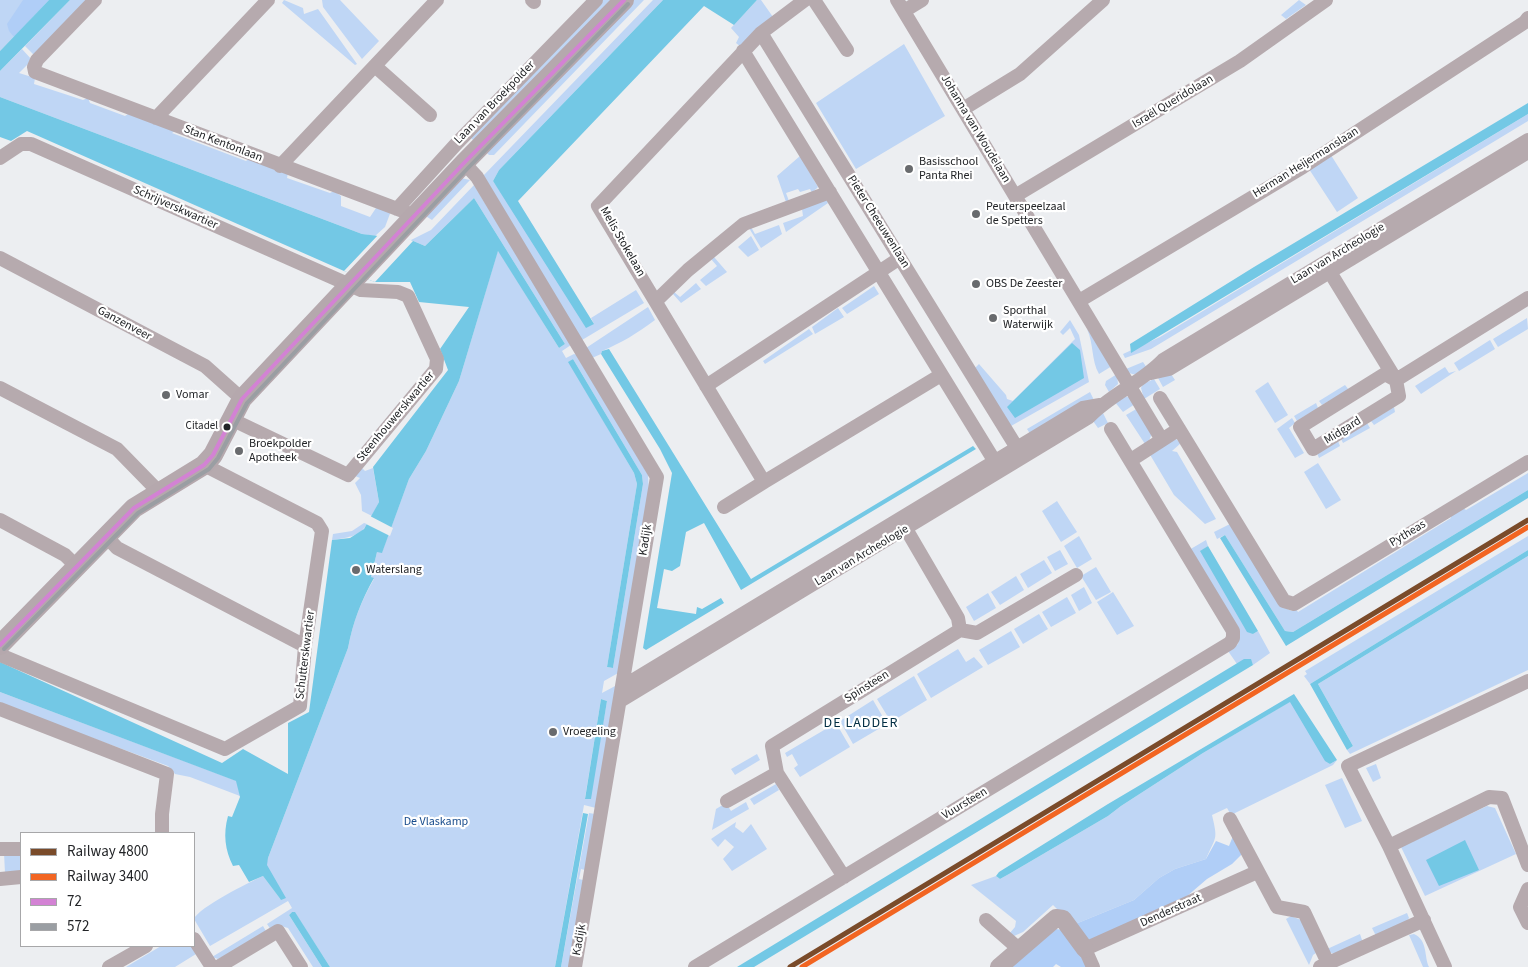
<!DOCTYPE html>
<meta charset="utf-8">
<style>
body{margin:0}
#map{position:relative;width:1528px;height:967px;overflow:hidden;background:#eceef1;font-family:"Source Sans 3",sans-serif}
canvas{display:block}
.legend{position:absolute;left:20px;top:832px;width:175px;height:115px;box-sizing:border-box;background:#fff;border:1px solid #a7a7a9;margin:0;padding:6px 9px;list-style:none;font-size:15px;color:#222427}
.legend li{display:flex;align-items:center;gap:10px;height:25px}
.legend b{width:25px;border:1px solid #a7a7a9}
</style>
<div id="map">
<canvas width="1528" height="967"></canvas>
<ul class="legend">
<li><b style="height:6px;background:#7a4b2a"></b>Railway 4800</li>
<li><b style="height:6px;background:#f26522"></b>Railway 3400</li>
<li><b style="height:6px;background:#d382d4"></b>72</li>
<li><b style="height:6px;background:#9a9ea3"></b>572</li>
</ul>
</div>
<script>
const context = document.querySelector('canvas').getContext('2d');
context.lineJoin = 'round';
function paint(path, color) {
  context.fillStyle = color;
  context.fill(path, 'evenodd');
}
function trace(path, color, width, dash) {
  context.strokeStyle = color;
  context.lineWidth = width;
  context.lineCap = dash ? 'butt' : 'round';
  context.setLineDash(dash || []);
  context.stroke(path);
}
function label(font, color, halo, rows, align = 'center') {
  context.font = font + ' "Source Sans 3",sans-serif';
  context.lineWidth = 4.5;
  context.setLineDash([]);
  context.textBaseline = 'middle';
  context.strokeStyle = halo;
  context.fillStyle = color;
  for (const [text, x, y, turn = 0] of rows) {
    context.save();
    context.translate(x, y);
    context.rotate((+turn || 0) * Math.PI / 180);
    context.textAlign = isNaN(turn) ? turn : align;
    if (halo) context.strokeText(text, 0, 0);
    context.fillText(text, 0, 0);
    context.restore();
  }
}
paint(new Path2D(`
 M0 0H49L0 51Z
 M70 0H89L35 56 25 46Z
 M284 0 303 8 304 14 318 9 357 64 355 65 282 3Z
 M322 0H340L379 41 362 59 323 7Z
 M601 0H614L476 143 469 136Z
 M631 0H644L494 155H489L485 151Z
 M653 0H663L499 170 493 181 594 324 591 318 636 290 644 303 582 340 483 176Z
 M757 0H761L773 17 741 47 736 43 739 37 731 28Z
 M1299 0 1306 5 1286 19 1281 15Z
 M904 44 945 116 856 169 816 103Z
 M22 49 32 60 19 73 35 78 34 84 83 100 88 98 90 103 125 116 128 114 175 131 172 133 246 161 249 159 288 173 287 178 330 193 334 191 341 196V206L370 217 376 208 391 211 385 227 375 236 362 234 0 97V71Z
 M1528 114V121L1151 349 1125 358 1123 354 1160 337Z
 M1329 152 1358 198 1337 212 1307 166Z
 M800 156 818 187 812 193 810 189 800 192 798 189 786 193 789 201 786 202 777 176Z
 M461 178 470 180 432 220 424 215Z
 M474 185 571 345 562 351 566 358 574 354 578 355 648 475 649 492 620 672 604 681 602 693 617 685 596 808 584 805 555 967H330L295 913 292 912 289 915 322 967H313L288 928 281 926 271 930 267 924 292 908 288 901 210 946 194 919C199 907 250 882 263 876L281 900 266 865 268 858 348 648C353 622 361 601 374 579L371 577 377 552H382L409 479 426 451 459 381 498 250 559 348 565 344 474 198 425 246 411 240 431 230ZM573 359 642 475 643 484 613 668 607 667 637 484 634 473 569 362ZM601 699 607 701 590 799 585 798Z
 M826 199 828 203 786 232 783 223 803 216 802 209Z
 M779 225 782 234 761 248 749 228 751 227 755 234Z
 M751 236 759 250 748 257 738 247Z
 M714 257 727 272 706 286 700 280 717 266 711 259Z
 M696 283 701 289 681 303 673 294 674 292 680 297Z
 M874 286 879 294 847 314 842 308Z
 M648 307 655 320C636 334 623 342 602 351L601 354 592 358 586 348Z
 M838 308 844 317 815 334 812 327Z
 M1527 318 1528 329 1498 347 1493 339Z
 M1070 320 1079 335 1089 382 1011 426 975 368 979 364 1006 395 1007 399 1013 401 1075 339 1070 328 1063 335 1060 332Z
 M809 329 813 334 765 364 763 361Z
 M1087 329 1112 366 1099 374C1091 360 1094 344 1087 329Z
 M1490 340 1495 349 1459 371 1454 363Z
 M1143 362 1147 368C1140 372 1132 379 1126 369Z
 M1445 367 1449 373 1456 371 1421 394 1415 386Z
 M1117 374 1118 384 1109 392 1105 385 1106 381Z
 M1171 374 1175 380 1163 387 1158 378Z
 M1154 379 1160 389 1144 399 1141 388 1143 384Z
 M1268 382 1288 415 1275 423 1255 391Z
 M1345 385 1349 390 1322 405 1319 401Z
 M1090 392 1095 402 1031 435 1027 429Z
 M1125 396 1131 398 1135 404 1123 412 1114 401Z
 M1316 403 1318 408 1297 421 1294 416Z
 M1394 407 1395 412 1374 425 1371 421Z
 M1138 408 1152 433 1149 441 1145 444 1126 415Z
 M1103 413 1108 423 1098 428 1093 421Z
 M1292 418 1295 423 1289 428 1304 453 1295 458 1277 429Z
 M1367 423 1370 428 1343 443 1341 439Z
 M1176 439 1181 443 1172 451 1177 452 1216 519 1205 524 1174 495 1149 453Z
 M1338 441 1340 446 1319 458 1317 453Z
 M1318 463 1341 500 1326 509 1304 472Z
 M361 467 365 471 373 468 379 502 372 516 362 511 361 495 355 483 360 478 355 476Z
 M1528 473V490L1293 632 1285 631 1225 535 1217 539 1214 532 1230 524 1280 606 1292 611 1296 609 1298 612 1451 518 1450 515 1462 507 1466 510Z
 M1057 501 1077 532 1061 542 1042 511Z
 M364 523 367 524C360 537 345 538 332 540L333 534 352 531Z
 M1079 536 1092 559 1077 568 1064 546Z
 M1528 536V550L1310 684 1304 676 1307 674 1305 671Z
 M1206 540 1208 546 1201 551 1253 634 1258 631 1270 653 1253 665 1250 659 1237 664 1228 651 1238 644 1239 638 1189 550Z
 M1060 550 1068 564 1055 571 1047 557Z
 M1528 556V670L1350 754 1347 750 1353 746 1318 684Z
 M1044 560 1052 573 1028 588 1020 574Z
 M1096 567 1111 592 1096 600 1081 576Z
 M1016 576 1024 590 1000 605 991 592Z
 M1084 587 1092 603 1079 611 1071 595Z
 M1113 592 1134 626 1117 635 1097 602Z
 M988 593 996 608 974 621 966 607Z
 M1067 597 1076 613 1051 627 1042 612Z
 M1039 614 1048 629 1023 644 1014 629Z
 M1011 631 1020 647 988 665 979 650Z
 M958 649 966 662 974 657 983 667 931 698 917 674Z
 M914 676 927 700 891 722 877 699Z
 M0 692 237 781 240 796 190 777 175 774 168 766 0 704Z
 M873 700 887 724 853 744 840 721Z
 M1291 701 1330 764 1337 760 1333 765 1231 815 1227 808 1212 815C1218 841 1216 835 1206 859L1175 869 1159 878 1134 900 1073 925 1053 905 1023 932 1014 936 1009 934 1015 927 1016 921 971 885 996 876 1000 879 1009 874 1108 816 1121 806 1203 753Z
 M836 723 850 747 800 777 794 768 798 765 792 754 787 757 785 753Z
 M757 754 760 760 735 775 731 769Z
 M1376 764 1381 778 1373 782 1366 768Z
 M1342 778 1362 821 1345 828 1325 785Z
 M776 784 779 790 754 805 750 799Z
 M746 802 749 809 712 830 716 809 726 803 731 811Z
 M1487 806 1495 808 1516 854 1425 896 1401 847Z
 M589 813 595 814 585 870 581 869 579 879 583 880 569 967H561Z
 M736 822 735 827 743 833 751 824 767 849 732 871 723 859 734 847 725 839 718 847 711 839Z
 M21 852V871L5 873 4 853Z
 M1407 913 1409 918 1404 925 1376 936 1372 928Z
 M1291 916 1301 920 1316 953 1313 955 1309 965 1286 919Z
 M263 926 267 933 218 959 212 957Z
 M1360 934 1363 943 1336 955 1325 950Z
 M1414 934C1428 940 1424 957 1429 967H1423L1409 935Z
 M161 946H191L196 954 175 967H126Z`), '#bfd6f5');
paint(new Path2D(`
 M23 0H49L14 37 9 31 7 24Z
 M1233 836 1242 854 1232 864 1207 879 1186 897 1088 944 1073 925 1134 900 1159 878 1175 869 1206 859 1216 841 1229 846Z
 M1056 929 1063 930 1088 967H1061L1056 964 1053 967H1011Z`), '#b0cef7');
paint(new Path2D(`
 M49 0H70L0 71V51Z
 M663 0H757L734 25 704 6 518 201 594 324 586 328 493 181 499 170Z
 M0 97 362 234 411 240 425 246 474 198 565 344 559 348 498 251 459 381 426 451 409 479 382 553 377 552 371 577 374 578C361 601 353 622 348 648L268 858 267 865 286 898 281 900 263 876 249 882 239 865 233 866C225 850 223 834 228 816L232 817 240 797 236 781 0 692V662L222 763 243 749 288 774V723L309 712 332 540 350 538 364 529 379 502 373 467 448 370 440 349 469 307 419 302 410 282H375L344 271 27 131 11 141 0 137Z
 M1528 103V114L1131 353 1130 344 1254 267Z
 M1072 343 1080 350 1084 378 1015 418 1007 407Z
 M609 349 751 579 973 446 976 449 741 590 704 523 686 532 680 566 672 571 664 569 657 608 696 614 697 607 702 609 721 598 724 603 646 650 643 648 672 473 660 449 601 354 602 351Z
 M573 359 642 475 643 484 613 668 607 667 637 484 634 473 568 362Z
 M1528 490V498L1286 646 1220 538 1225 535 1285 631 1293 632Z
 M1208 546 1258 631 1253 634 1247 632 1200 551Z
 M1528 550V556L1318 684 1353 746 1347 750 1310 684Z
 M1244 659H1251L1253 665 754 967H737Z
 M1294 694 1337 760 1330 764 1325 761 1290 702 1203 753 1121 806 1108 816 1009 874 1000 879 996 876 999 872 1108 804Z
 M601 699 607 701 591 799H585Z
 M583 813 588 814 561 967H555Z
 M1465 840 1479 870 1439 886 1426 860Z
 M292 912H295L330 967H322L289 915Z`), '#73c8e5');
paint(new Path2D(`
 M379 234 402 236 413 241 375 282 344 271Z
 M370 516 393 528 390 536 366 524Z`), '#eceef1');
trace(new Path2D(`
 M95 0 37 60 34 67 35 72 416 216
 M532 0 534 2
 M805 0 761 33 598 206 764 482 941 375
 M814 0 847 50
 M897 0 1162 440
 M904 11 922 0
 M761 33 1022 456
 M743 51 1000 470
 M376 67 430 115
 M963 109 1020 74 1103 0
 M156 118 268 0
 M0 158 21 144H31L361 290 398 292 408 296 437 359 436 369 348 475 233 420
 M464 163 477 177 657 477 575 967
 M280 166 437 0
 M1015 196 1240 61 1326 0
 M397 209 458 142 596 0
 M0 258 205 366 242 399
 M1325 264 1396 380 1399 396 1313 449 1300 427 1385 374 1396 380
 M656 301 688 270 744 224 830 192
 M1079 301 1303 167 1525 22 1528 18
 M1151 373 1169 369 1528 152
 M1396 380 1528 298
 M706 386 900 258
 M0 388 117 449 159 492
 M1160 398 1179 429
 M1131 460 1179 429 1284 601 1294 604 1528 462
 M724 507 764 482
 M0 520 65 555 77 567
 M106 536 117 548 305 646
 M960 630 977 633 1076 575
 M0 655 225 749 300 706 305 646 322 531 317 523 204 465
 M622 687 1083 408 1100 405
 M620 701 1089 417C1111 394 1141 383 1163 360L1528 140
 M0 709 167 774 162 814V833
 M727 801 777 773
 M1230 819 1277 907 1304 912 1328 963
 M1389 846 1489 797 1502 798 1528 865
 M0 849H21
 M844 877 777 773 772 746 960 630 958 618 902 522
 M0 879 21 877
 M1528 889 1520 907 1528 923
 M986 920 1020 950
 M194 939 212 967
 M109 967 146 946
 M218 967 278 931 301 967
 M695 967 1230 643 1233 638V631L1111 429
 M1093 967 1085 949 1257 872
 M1320 967 1424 920
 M1445 967 1389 846 1348 766 1528 681`), '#b6aaae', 14);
trace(new Path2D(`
 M999 967 1056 918 1063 919 1085 949`), '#b6aaae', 18);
trace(new Path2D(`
 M0 645 134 508 204 465 213 455 242 399 464 163 624 0`), '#b5a8ad', 20);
trace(new Path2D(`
 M0 645 134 508 204 465 213 455 242 399 464 163 624 0`), '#d382d4', 4);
trace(new Path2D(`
 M4 649 138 513 209 469 218 458 247 403 469 167 628 4`), '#9a9ea3', 4);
trace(new Path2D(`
 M790 967 1528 520`), '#7a4b2a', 5);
trace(new Path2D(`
 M802 967 1528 527`), '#f26522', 5);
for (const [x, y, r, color] of [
 [909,169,5,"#696b6e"],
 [976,214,5,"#696b6e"],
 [976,284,5,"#696b6e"],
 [993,318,5,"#696b6e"],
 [166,395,5,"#696b6e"],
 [227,427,4.5,"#222427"],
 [239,451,5,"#696b6e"],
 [356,570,5,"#696b6e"],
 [553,732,5,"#696b6e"]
]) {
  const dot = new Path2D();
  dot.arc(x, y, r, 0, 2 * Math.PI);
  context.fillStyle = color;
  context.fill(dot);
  trace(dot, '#fff', 2);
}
label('11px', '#222427', '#fff', [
 ["Citadel",218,427]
], 'right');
label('12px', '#222427', '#fff', [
 ["Israël Queridolaan",1173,102,-31],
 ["Laan van Broekpolder",495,103,-46],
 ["Johanna van Woudelaan",975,129,59],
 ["Stan Kentonlaan",223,144,21],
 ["Herman Heijermanslaan",1306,163,-32],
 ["Schrijverskwartier",175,208,24],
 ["Pieter Cheeuwenlaan",878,222,58],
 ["Melis Stokelaan",622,242,60],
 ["Laan van Archeologie",1338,254,-31],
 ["Ganzenveer",124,324,28],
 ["Steenhouwerskwartier",396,417,-50],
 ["Midgard",1343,431,-32],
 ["Pytheas",1408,534,-31],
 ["Kadijk",646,540,-81],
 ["Laan van Archeologie",862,556,-31],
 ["Schutterskwartier",306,655,-83],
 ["Spinsteen",867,687,-32],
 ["Vuursteen",965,804,-31],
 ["Denderstraat",1171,911,-24],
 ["Kadijk",580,940,-80]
]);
label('12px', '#222427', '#fff', [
 ["Basisschool",919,162],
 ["Panta Rhei",919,176],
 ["Peuterspeelzaal",986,207],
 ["de Spetters",986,221],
 ["OBS De Zeester",986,284],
 ["Sporthal",1003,311],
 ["Waterwijk",1003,325],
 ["Vomar",176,395],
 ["Broekpolder",249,444],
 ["Apotheek",249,458],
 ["Waterslang",366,570],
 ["Vroegeling",563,732]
], 'left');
label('12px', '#194d8d', '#fff', [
 ["De Vlaskamp",436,822]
]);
context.letterSpacing = '1px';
label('14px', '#022e43', '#fff', [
 ["DE LADDER",861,724]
]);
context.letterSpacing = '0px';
</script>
